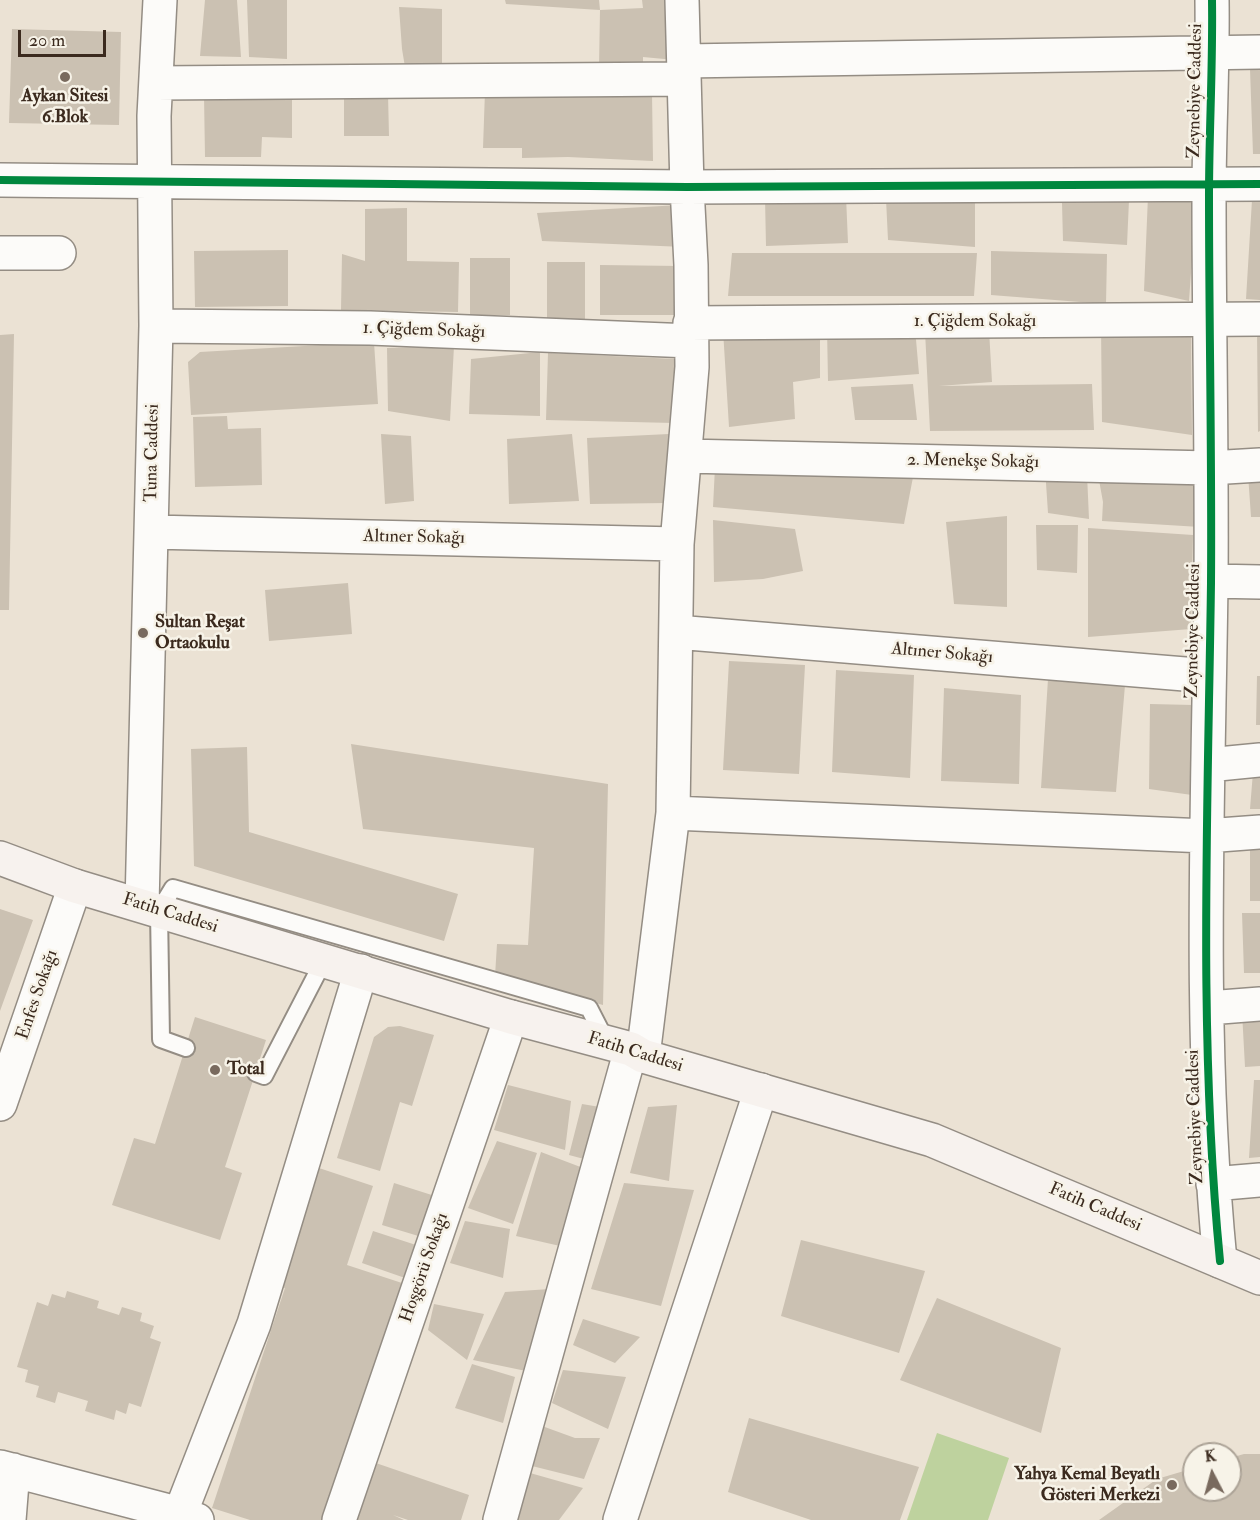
<!DOCTYPE html>
<meta charset="utf-8">
<style>
body{margin:0}
#map{position:relative;width:1260px;height:1520px;overflow:hidden;background:#ebe2d4;font-family:"IM FELL Double Pica",serif}
canvas{display:block}
.north{position:absolute;left:1182px;top:1442px;width:60px;height:60px;box-sizing:border-box;background:#f7f3e8;border:2px solid #aca397;border-radius:50%;rotate:354deg;font-size:16px;font-weight:700;line-height:24px;text-align:center;color:#3b2a1e}
.north::after{content:'';display:block;margin:auto;width:21px;height:27px;background:#796a5e;clip-path:polygon(50% 0,100% 100%,50% 72%,0 100%)}
.scale{position:absolute;left:18px;top:30px;width:88px;height:27px;box-sizing:border-box;border:3px solid #3b2a1e;border-top:0;padding-left:8px;font-size:18px;line-height:21px;white-space:nowrap;color:#3b2a1e;-webkit-text-stroke:4px #f7f3e8;paint-order:stroke}
</style>
<div id="map">
<canvas width="1260" height="1520"></canvas>
<div class="north">K</div>
<div class="scale">20 m</div>
</div>
<script>
const context = document.querySelector('canvas').getContext('2d');
context.lineJoin = 'round';
function paint(path, color) {
  context.fillStyle = color;
  context.fill(path, 'evenodd');
}
function trace(path, color, width, dash) {
  context.strokeStyle = color;
  context.lineWidth = width;
  context.lineCap = dash ? 'butt' : 'round';
  context.setLineDash(dash || []);
  context.stroke(path);
}
function label(font, color, halo, rows, align = 'center') {
  context.font = font + ' "IM FELL Double Pica",serif';
  context.lineWidth = 5;
  context.setLineDash([]);
  context.textBaseline = 'middle';
  context.strokeStyle = halo;
  context.fillStyle = color;
  for (const [text, x, y, turn = 0] of rows) {
    context.save();
    context.translate(x, y);
    context.rotate((+turn || 0) * Math.PI / 180);
    context.textAlign = isNaN(turn) ? turn : align;
    if (halo) context.strokeText(text, 0, 0);
    context.fillText(text, 0, 0);
    context.restore();
  }
}
paint(new Path2D(`
 M937 1433 1009 1458 988 1520H907Z`), '#bed29e');
paint(new Path2D(`
 M205 0H237L241 57 200 56Z
 M247 0H287V59L249 57Z
 M505 0H599L600 10 506 4Z
 M642 0H675V60L643 57V65L599 68 600 10 643 8Z
 M399 7 442 9V66L406 73 402 49Z
 M12 29 121 32 119 125 9 123Z
 M1250 69H1260V154H1253Z
 M485 91 652 93 653 161 568 157 522 158V148H483Z
 M344 94H388L389 136H344Z
 M204 95H292V138L262 137 261 157H205Z
 M846 196 848 243 766 246 765 198Z
 M1148 196 1196 203 1189 301 1144 291Z
 M886 199 975 201V247L888 240Z
 M1129 200 1127 245 1063 241 1062 203Z
 M1252 200 1260 201V300L1246 299Z
 M680 205 684 247 542 241 537 213Z
 M407 208V261L459 262 458 312 341 310 342 254 365 261V209Z
 M288 250V306L195 307 194 251Z
 M991 251 1107 254 1106 304 991 295Z
 M732 253H977L974 296H728Z
 M470 258H510V315H470Z
 M547 262H585V319H547Z
 M600 265 680 266V315H600Z
 M1101 325 1191 330 1192 435 1102 422Z
 M820 326V378L793 382 795 419 729 427 723 330Z
 M827 328H915L919 374 828 381Z
 M989 330 992 382 939 386 1092 384 1094 430 930 431 925 331Z
 M1257 331H1260V431L1258 432Z
 M14 334 9 610H0V335Z
 M374 342 378 404 191 415 188 362 200 352Z
 M454 346 450 421 388 411 387 348Z
 M540 352V416L469 414 471 359Z
 M548 353 675 359 674 423 546 420Z
 M913 384 917 420H855L851 387Z
 M227 416 228 429 261 428 262 485 195 487 193 417Z
 M381 434 411 436 414 501 385 504Z
 M572 434 579 501 509 504 507 439Z
 M669 434 667 503 590 504 587 438Z
 M715 467 914 472 904 524 713 507Z
 M1045 468 1087 474 1089 519 1048 513Z
 M1097 469 1200 476V527L1102 521 1103 502Z
 M1248 474H1260V517H1251Z
 M1007 516V607L954 604 946 522Z
 M713 520 795 529 803 571 763 579 714 582Z
 M1036 525H1078L1077 573 1037 570Z
 M1088 528 1193 535 1191 629 1088 637Z
 M348 583 352 634 269 641 265 590Z
 M729 661 805 665 799 774 723 770Z
 M836 670 914 675 910 778 832 772Z
 M1257 676H1260V725H1256Z
 M1048 679 1125 685 1116 792 1041 788Z
 M944 688 1021 695 1019 784 941 781Z
 M1150 704 1193 705 1192 795 1149 789Z
 M351 744 608 784 603 1005 495 976 497 944 528 945 534 848 363 829Z
 M247 747 249 832 458 894 444 941 194 866 191 749Z
 M1253 772H1260V809H1250Z
 M1250 839H1260V901H1250Z
 M0 909 33 920 0 1011Z
 M1242 913H1260V973H1244Z
 M1242 1012 1260 1013V1066L1245 1067Z
 M195 1017 266 1040 225 1167 242 1173 220 1240 112 1205 134 1138 155 1144Z
 M400 1026 434 1035 412 1106 400 1102 380 1171 337 1158 374 1037 388 1027Z
 M1254 1080H1260V1157L1249 1158Z
 M508 1085 571 1101 565 1150 494 1130Z
 M582 1104 606 1108 599 1163 569 1155Z
 M677 1105 669 1181 630 1173 648 1107Z
 M497 1141 537 1153 513 1224 468 1208Z
 M541 1152 591 1171 569 1248 516 1236Z
 M319 1168 373 1186 347 1265 405 1284 328 1520H250L212 1508 285 1288 281 1287Z
 M394 1183 438 1197 425 1238 382 1225Z
 M624 1183 694 1190 661 1306 591 1289Z
 M465 1221 510 1229 503 1278 450 1263Z
 M373 1231 416 1245 405 1278 362 1263Z
 M801 1240 925 1271 899 1353 781 1316Z
 M550 1289 526 1371 473 1360 505 1292Z
 M67 1291 99 1301 97 1308 119 1315 122 1307 142 1313 140 1321 154 1326 150 1338 161 1342 141 1407 129 1403 126 1414 116 1410 114 1420 85 1411 88 1401 58 1392 55 1403 36 1397 39 1386 25 1382 28 1370 17 1367 37 1302 48 1306 52 1294 65 1298Z
 M937 1298 1061 1348 1041 1433 900 1380Z
 M434 1304 484 1314 467 1360 428 1330Z
 M583 1319 640 1337 615 1363 573 1345Z
 M472 1364 515 1377 503 1423 455 1408Z
 M563 1370 626 1377 608 1429 552 1403Z
 M749 1418 919 1467 900 1520H811L728 1492Z
 M542 1426 575 1438H600L584 1479 528 1465Z
 M1244 1454H1260V1520H1099L1157 1479 1194 1468V1490H1230V1458Z
 M370 1461 469 1495 461 1520H408L393 1515 404 1520H349Z
 M523 1471 583 1488 559 1520H517Z`), '#cbc1b2');
const service = new Path2D(`
 M186 1048 161 1039 159 911 173 888 589 1008 607 1043
 M256 1073 264 1076 324 960`);
const minor = new Path2D(`
 M1212 0C1213 66 1209 131 1209 196 1209 325 1212 454 1211 583 1208 809 1198 1036 1220 1261
 M684 61 1260 52
 M156 83 684 79
 M0 180 687 187 1260 184
 M0 253H59
 M690 323 1260 319
 M156 326 370 328 691 341
 M685 456 1210 468 1260 465
 M151 532 677 544
 M1211 581 1260 582
 M676 632 1209 676
 M1208 765 1260 760
 M673 813 1206 836 1260 832
 M142 905 156 326 154 116 160 0
 M1208 1008 1260 1004
 M643 1056 673 813 677 544 692 367 691 265 687 187 682 0
 M0 1104 75 886
 M1213 1184 1260 1180
 M0 1467 180 1514 197 1520
 M9 1520 13 1470
 M179 1520 180 1514 254 1324 361 971
 M339 1520 511 1017
 M500 1520 631 1049
 M620 1520 761 1090`);
const secondary = new Path2D(`
 M0 858 75 886 511 1017 631 1049 643 1056 932 1140 1260 1278`);
trace(service, '#948d84', 20);
trace(minor, '#948d84', 36);
trace(secondary, '#948d84', 36);
trace(service, '#fcfbf9', 16);
trace(minor, '#fcfbf9', 33);
trace(secondary, '#f7f2ee', 33);
trace(new Path2D(`
 M1212 0C1213 66 1209 131 1209 196 1209 325 1212 454 1211 583 1208 809 1198 1036 1220 1261
 M0 180 687 187 1260 184`), '#00873e', 8);
for (const [x, y, r, color] of [
 [65,77,6,"#796a5e"],
 [143,633,6,"#796a5e"],
 [215,1070,6,"#796a5e"],
 [1172,1485,6,"#796a5e"]
]) {
  const dot = new Path2D();
  dot.arc(x, y, r, 0, 2 * Math.PI);
  context.fillStyle = color;
  context.fill(dot);
  trace(dot, '#f7f3e8', 2);
}
label('18px', '#3b2a1e', '#f7f3e8', [
 ["Zeynebiye Caddesi",1196,91,-89],
 ["1. Çiğdem Sokağı",975,322],
 ["1. Çiğdem Sokağı",424,331,2],
 ["Tuna Caddesi",153,453,-89],
 ["2. Menekşe Sokağı",973,462,1],
 ["Altıner Sokağı",414,538,1],
 ["Zeynebiye Caddesi",1194,631,-89],
 ["Altıner Sokağı",942,654,5],
 ["Fatih Caddesi",170,914,17],
 ["Enfes Sokağı",38,995,-71],
 ["Fatih Caddesi",635,1053,17],
 ["Zeynebiye Caddesi",1196,1117,-92],
 ["Fatih Caddesi",1095,1208,23],
 ["Hoşgörü Sokağı",425,1268,-71]
]);
label('bold 18px', '#3b2a1e', '#f7f3e8', [
 ["Aykan Sitesi",65,97,"center"],
 ["6.Blok",65,118,"center"],
 ["Sultan Reşat",155,623],
 ["Ortaokulu",155,644],
 ["Total",227,1070],
 ["Yahya Kemal Beyatlı",1160,1475,"right"],
 ["Gösteri Merkezi",1160,1496,"right"]
], 'left');
</script>
